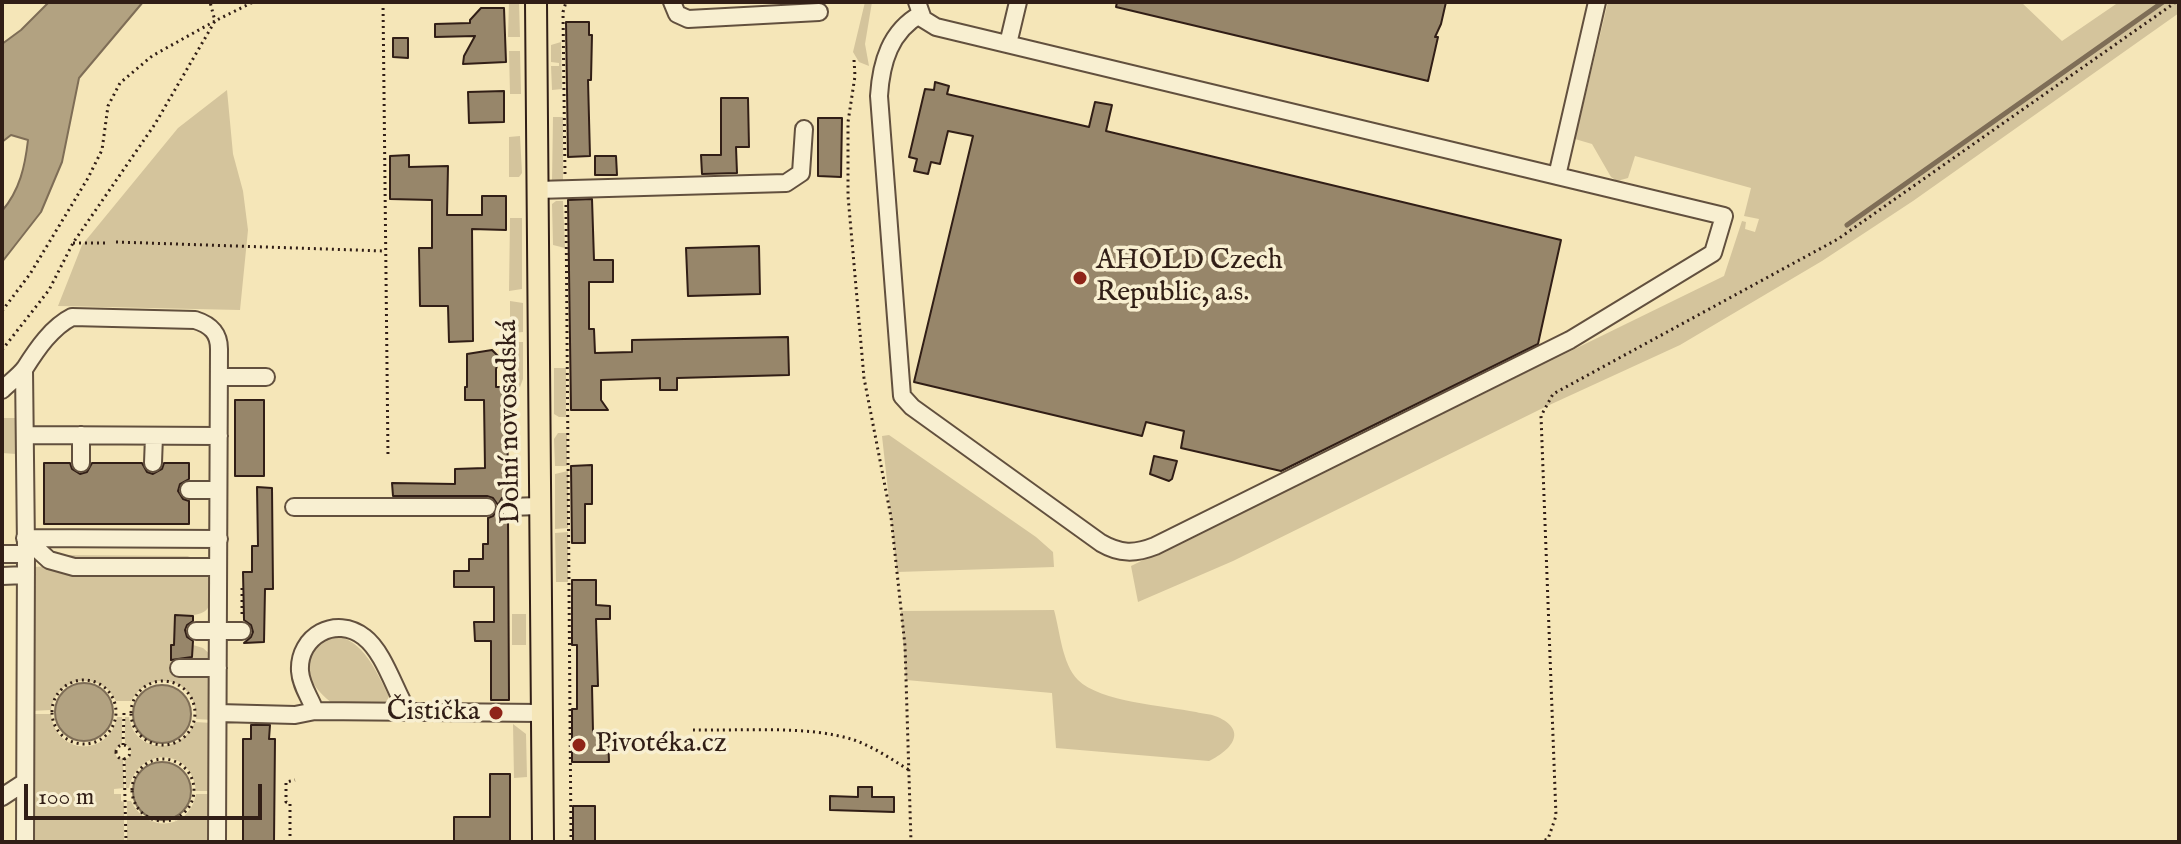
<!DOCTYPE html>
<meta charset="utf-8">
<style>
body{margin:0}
#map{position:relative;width:2181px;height:844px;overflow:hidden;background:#f5e6b8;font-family:"IM FELL English",serif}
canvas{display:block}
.frame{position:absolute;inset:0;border:4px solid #311e16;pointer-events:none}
.scale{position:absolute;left:24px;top:784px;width:238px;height:36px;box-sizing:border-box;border:4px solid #311e16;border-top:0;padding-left:10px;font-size:24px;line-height:28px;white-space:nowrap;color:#311e16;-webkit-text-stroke:6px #f8efd1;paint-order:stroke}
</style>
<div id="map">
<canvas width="2181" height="844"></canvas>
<div class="frame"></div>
<div class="scale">100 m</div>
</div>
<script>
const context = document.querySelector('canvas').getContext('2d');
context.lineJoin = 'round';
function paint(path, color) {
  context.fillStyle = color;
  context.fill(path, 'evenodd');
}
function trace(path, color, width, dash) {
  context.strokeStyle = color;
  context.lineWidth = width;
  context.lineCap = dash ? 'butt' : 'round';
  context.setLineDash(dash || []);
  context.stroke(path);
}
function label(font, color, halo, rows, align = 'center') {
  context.font = font + ' "IM FELL English",serif';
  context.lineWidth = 7;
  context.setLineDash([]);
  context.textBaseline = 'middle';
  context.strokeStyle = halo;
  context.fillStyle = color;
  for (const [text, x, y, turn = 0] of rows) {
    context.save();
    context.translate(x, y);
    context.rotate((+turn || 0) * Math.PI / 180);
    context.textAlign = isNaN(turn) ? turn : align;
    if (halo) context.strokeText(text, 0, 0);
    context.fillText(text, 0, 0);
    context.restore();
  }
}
paint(new Path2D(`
 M509 2H519L520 37H508Z
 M865 2H872L865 44 869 66 859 62 853 52Z
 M1608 2H2021L2062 41 2119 2H2179V13L1913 201 1822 261 1680 345 1545 407 1233 561 1138 602 1131 566 1724 276 1742 221 1746 222 1745 229 1755 232 1759 219 1744 216 1751 188 1635 156 1628 178 1617 181 1611 177 1592 144 1575 139Z
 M561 42 562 89 552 90 551 66H559V63L551 62V45Z
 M509 51H520L521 94H510Z
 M227 90 233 154 243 191 248 230 240 310 58 306 82 245 178 128Z
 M553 117H563V186L552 183Z
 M520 136 522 173 519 177H509V137Z
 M556 201H563L565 248 553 245 552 204Z
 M510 218H522V289L509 291Z
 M510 301 523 303V332L510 333Z
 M510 342H523V379L520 387 511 388Z
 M554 368H566V417H559L554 414Z
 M2 418H17L16 454 2 453Z
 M558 433H567V466H555L554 439Z
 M889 435 1036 537 1053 552 1054 567 897 572 882 436Z
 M568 471V528L555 529V474Z
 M568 532V582H556L555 533Z
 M57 555 190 556 180 560 74 562Z
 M49 566 200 573 211 579C212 614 209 615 175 616L174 645H171V659L192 660 193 645 203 648 211 655 213 720 196 719C198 679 151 666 131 701H116C101 670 56 676 51 710L30 711 34 567Z
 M1054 610C1060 631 1062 664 1078 680 1100 702 1165 706 1196 712 1203 714 1213 714 1220 718 1249 733 1228 752 1209 761L1056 748 1052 693 906 680 901 611Z
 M512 614H526V645H512Z
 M334 636C364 639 376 672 389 696L386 704H334C305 685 292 646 334 636Z
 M29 714H51C55 755 109 758 117 717H122V743L114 751 117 757 123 759 124 788 114 789V794H121V801L124 802V842H29Z
 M125 717H129C134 754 182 755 195 722L212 723V791H196C192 747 138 746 129 788H126L125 759 130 757 131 751 125 743Z
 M513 724 526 734 527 777 514 778Z
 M196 794H209V803H212V842H127V801H131C146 833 189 831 196 794Z`), '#d4c49c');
const water = new Path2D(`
 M49 2H143L79 78 62 162 41 212 2 262V211C20 190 25 166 28 140L11 135 2 142V44L21 30Z
 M55 712a29 29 0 1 1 58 0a29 29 0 1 1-58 0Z
 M133 714a29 29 0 1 1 58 0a29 29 0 1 1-58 0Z
 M133 791a29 29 0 1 1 58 0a29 29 0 1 1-58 0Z`);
paint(water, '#b2a281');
trace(water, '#7e6d56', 2);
trace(new Path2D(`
 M1847 225 2163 2`), '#7e6d56', 5);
const building = new Path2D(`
 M1117 2H1446L1441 24 1435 37H1438L1428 81 1116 7Z
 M481 8H504L506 62 463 64 464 56 475 36 435 37V24L470 23V20Z
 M566 22H589V35H592L591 80H588L590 156 568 157Z
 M393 38H408V58L393 57Z
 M935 82 949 86 947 94 1089 127 1095 102 1112 105 1106 131 1561 240 1538 344 1281 471 1181 448 1184 431 1146 422 1142 436 914 382 973 136 948 131 940 164 931 162 928 174 914 171 917 159 909 157 925 89 934 90Z
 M504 91V122L469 123 468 92Z
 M721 98H748L749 147H736L737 173 702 174 701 155H721Z
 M818 118H842L841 177 818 176Z
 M409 155V167L448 166 447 215H482V196H506V230L472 229 473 341 449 342 448 306H420L419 248H432V200L390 199V156Z
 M595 156H616L617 175H595Z
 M592 199 594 260H613V282H589V329H594L595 353 632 352V340L788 337 789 375 677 378V390H660V378L601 380V400L608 410H571L568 200Z
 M759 246 760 294 688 296 686 248Z
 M492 350 500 358 496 369V387H507L508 496 502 498 498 505 493 498 487 496H393L392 483 455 484V469L485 468 484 400H465V387H467V354Z
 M235 400H264V476H235Z
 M1154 456 1177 461 1172 479 1169 481 1150 474Z
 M44 463H70L72 469 80 474 87 472 92 463H142L147 472 153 474 162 469 164 463H189V479L180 484 178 491 183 499 189 501V524H44Z
 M592 465V504H585V543H572L571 466Z
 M257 487 272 488 273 589H265L264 642 244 643 251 637 253 632 251 625 244 620 243 572H252V546H258Z
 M497 509 502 516 508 518 509 700H491V641H475L474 622H494V587H454V571H469V559H483V544H488V518L493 516Z
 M572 580H596V605L610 606V619H596L598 686H592L593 732H608L609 762H572V709H577V645H572Z
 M175 615 193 616V621L187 625 185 630 187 637 193 641 192 657 171 660V645H174Z
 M251 725H270L269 739H275L274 842H243V739H251Z
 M490 774H510V842H454V817H490Z
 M858 787H872V797H894V812L830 810V796L858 797Z
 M573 806H595V842H573Z`);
paint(building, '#97866a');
trace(building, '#311e16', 2);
const minor = new Path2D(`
 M672 2 677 14 688 19 819 12
 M917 2 923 19 936 27 1724 216 1713 253 1570 340 1155 546C1135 554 1120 554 1101 543L912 407 902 396 879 96C881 63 890 31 921 14
 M1008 44 1018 2
 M1557 176 1597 2
 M537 190 786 183 801 173 804 129
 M24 369 26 548
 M219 377H266
 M2 390C9 383 19 376 25 368 37 349 52 327 72 317L195 320C211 325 219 333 219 349L217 842
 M26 435 219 436
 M81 435V463
 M153 463 154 436
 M189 490H218
 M294 507H487
 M508 507 540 506
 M25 538 49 560 74 567H218
 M25 538 219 539
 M2 554H26L25 842
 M2 576 26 575
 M196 631H242
 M179 668H218
 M315 711C310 697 301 686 300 671 298 636 336 615 364 637 384 652 395 691 408 712
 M218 713 295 715 315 711 542 713
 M2 797 25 782`);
const major = new Path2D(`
 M536 2 543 842`);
trace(minor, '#62503e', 20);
trace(major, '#311e16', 24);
trace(new Path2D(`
 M383 2 388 457
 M854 60 855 76 848 122V196L864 378 891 517 905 646 911 842
 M565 174 563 12 566 2
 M566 205 571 842
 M116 242 385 251
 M73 243H107
 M2 311 30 274 88 178 102 150 108 106 120 83 152 56 215 21 210 2
 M2 350 49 290 73 243 155 124 215 21 253 2
 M242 588V615
 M52 712a32 32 0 1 1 64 0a32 32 0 1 1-64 0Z
 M131 713a32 32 0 1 1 64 0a32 32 0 1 1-64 0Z
 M693 730C741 731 809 725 854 740 874 747 891 759 909 770
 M123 745 124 713
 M116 752a7 7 0 1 1 14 0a7 7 0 1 1-14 0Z
 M124 758 126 842
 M132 790a31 31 0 1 1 62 0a31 31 0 1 1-62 0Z
 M290 842V803L286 802V782L295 780
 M1539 842 1548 839 1556 816 1541 416 1553 394 1838 239 2176 2`), '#311e16', 3, [2, 4]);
trace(minor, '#f8efd1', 16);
trace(major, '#f5e6b8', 20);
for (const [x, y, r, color] of [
 [1080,278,8,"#8f2418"],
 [496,713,8,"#8f2418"],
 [579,745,8,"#8f2418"]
]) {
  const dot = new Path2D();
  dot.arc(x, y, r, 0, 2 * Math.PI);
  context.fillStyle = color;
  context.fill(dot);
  trace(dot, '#f8efd1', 3);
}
label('28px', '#311e16', '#f8efd1', [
 ["AHOLD Czech",1096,262],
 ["Republic, a.s.",1096,294],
 ["Čistička",480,713,"right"],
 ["Pivotéka.cz",595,745]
], 'left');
label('28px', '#311e16', '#f8efd1', [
 ["Dolní novosadská",511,422,-91]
]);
</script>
